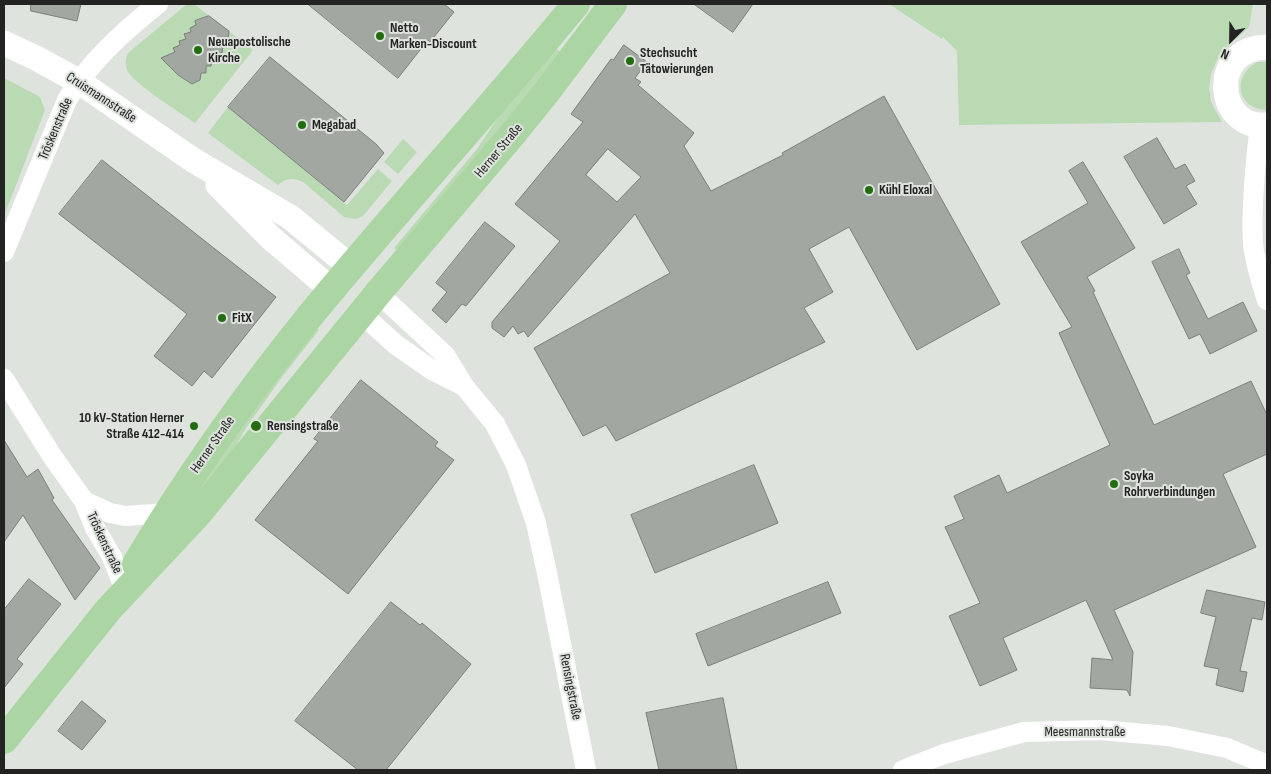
<!DOCTYPE html>
<meta charset="utf-8">
<style>
body{margin:0}
#map{position:relative;width:1271px;height:774px;overflow:hidden;background:#dfe3de;font-family:"Sofia Sans Condensed",sans-serif}
canvas{display:block}
.frame{position:absolute;inset:0;border:5px solid #232422;pointer-events:none}
.north{position:absolute;left:1206px;top:15px;width:50px;height:50px;-webkit-text-stroke:4px #dfe3de;paint-order:stroke;rotate:203deg;font-size:14px;font-weight:700;line-height:20px;text-align:center;color:#232422}
.north::after{content:'';display:block;margin:auto;width:18px;height:22px;background:#232422;clip-path:polygon(50% 0,100% 100%,50% 72%,0 100%)}
</style>
<div id="map">
<canvas width="1271" height="774"></canvas>
<div class="frame"></div>
<div class="north">N</div>
</div>
<script>
const context = document.querySelector('canvas').getContext('2d');
context.lineJoin = 'round';
function paint(path, color) {
  context.fillStyle = color;
  context.fill(path, 'evenodd');
}
function trace(path, color, width, dash) {
  context.strokeStyle = color;
  context.lineWidth = width;
  context.lineCap = dash ? 'butt' : 'round';
  context.setLineDash(dash || []);
  context.stroke(path);
}
function label(font, color, halo, rows, align = 'center') {
  context.font = font + ' "Sofia Sans Condensed",sans-serif';
  context.lineWidth = 4;
  context.setLineDash([]);
  context.textBaseline = 'middle';
  context.strokeStyle = halo;
  context.fillStyle = color;
  for (const [text, x, y, turn = 0] of rows) {
    context.save();
    context.translate(x, y);
    context.rotate((+turn || 0) * Math.PI / 180);
    context.textAlign = isNaN(turn) ? turn : align;
    if (halo) context.strokeText(text, 0, 0);
    context.fillText(text, 0, 0);
    context.restore();
  }
}
paint(new Path2D(`
 M187 4H194L253 50 195 123C181 113 136 85 128 72 125 66 125 60 128 53Z
 M889 4H1253L1249 27 1220 53 1211 74 1209 88 1211 102 1222 122 959 125 957 51 943 37 942 39Z
 M554 49H557L561 53 399 252 394 248 477 149 497 119Z
 M1257 62H1267V110C1237 109 1231 77 1257 62Z
 M4 78 40 97 45 110 4 216Z
 M228 107 347 205 378 169 392 181 363 216 355 219 344 217 303 182C294 177 285 178 278 185L208 133Z
 M403 139 417 152 398 174 384 162Z
 M314 326 319 330 282 377 246 428 236 446 191 506 187 503Z`), '#b9dab3');
const building = new Path2D(`
 M31 4H81L77 21 31 11Z
 M308 4H444L454 12 430 42 428 40 398 78Z
 M694 4H753L733 32Z
 M209 16 229 31 227 46H223L222 53H217L216 60 212 59 211 66H206V73H201L200 80 192 84 178 75 161 58 175 52 173 48 180 45 179 41 186 39 184 34 191 32 190 28 196 25 195 21Z
 M624 45 647 62 635 78 641 82 638 85 694 133 684 146 711 191 783 155 782 153 884 96 1000 304 917 350 849 227 809 249 833 292 804 308 825 342 616 441 606 425 583 436 534 348 670 273 635 214 528 337 524 331 518 334 513 326 504 337 492 328V322L560 241 515 204 583 122 571 114 611 59 613 60ZM608 149 641 177 617 202 586 175Z
 M270 57 376 144 384 153 344 202 228 107Z
 M1157 138 1175 169 1185 164 1195 181 1186 186 1197 204 1164 224 1124 157Z
 M102 160 276 297 212 378 204 371 192 386 154 356 187 314 59 214Z
 M1083 162 1135 248 1087 277 1095 291 1093 292 1154 425 1251 381 1267 415V454L1223 474 1256 547 1114 610 1133 652 1130 696 1127 690 1090 688 1092 658 1113 660 1086 600 1003 638 1017 670 980 686 949 616 980 603 945 527 964 519 954 496 999 475 1007 493 1110 445 1059 333 1072 327 1021 242 1088 203 1069 171Z
 M485 222 515 246 466 306 462 304 446 323 432 310 447 292 436 283Z
 M1179 249 1190 273 1186 275 1208 319 1243 302 1257 331 1210 354 1200 334 1189 339 1152 262Z
 M361 380 438 442 435 446 454 460 348 594 255 520 318 441 314 439Z
 M4 440 27 477 38 469 54 498 52 500 100 568 75 600 23 515 4 542Z
 M754 465 778 523 655 573 631 515Z
 M29 579 61 604 17 659 23 664 4 688V610Z
 M828 582 841 613 708 666 696 634Z
 M1207 590 1265 602 1262 620 1252 618 1240 671 1247 672 1243 692 1216 685 1219 669 1204 666 1216 617 1201 613Z
 M391 602 420 625 422 623 471 664 386 770H358L295 721Z
 M723 698 737 770H659L646 713Z
 M82 701 106 721 82 750 58 731Z`);
paint(building, '#a3a7a2');
trace(building, '#7c807b', 1);
trace(new Path2D(`
 M1260 126C1255 165 1251 205 1253 244 1255 263 1261 282 1267 300
 M4 252 67 100C89 62 124 31 158 4
 M378 293 445 355 464 386 495 424 516 465 536 523 547 573 586 770
 M361 313 395 344 432 370 464 386
 M4 379 52 456 84 501 95 528 112 557 123 585
 M84 501 110 513 126 516 166 513
 M903 770 944 754 1024 732 1100 730 1168 736 1227 748 1267 765`), '#fff', 20);
trace(new Path2D(`
 M4 43 36 58 78 81 193 160 290 217 351 267
 M1267 47C1207 48 1217 131 1267 125
 M218 185 271 238 332 290`), '#fff', 25);
trace(new Path2D(`
 M136 564C187 478 246 395 309 317 396 211 489 110 576 4
 M4 740 108 610 198 514 378 293 511 136 545 94 613 4`), '#abd6a3', 28);
for (const [x, y, r, color] of [
 [380,36,5,"#226d10"],
 [198,50,5,"#226d10"],
 [630,61,5,"#226d10"],
 [302,125,5,"#226d10"],
 [869,190,5,"#226d10"],
 [222,318,5,"#226d10"],
 [194,426,5,"#226d10"],
 [256,426,6,"#226d10"],
 [1114,484,5,"#226d10"]
]) {
  const dot = new Path2D();
  dot.arc(x, y, r, 0, 2 * Math.PI);
  context.fillStyle = color;
  context.fill(dot);
  trace(dot, '#dfe3de', 2);
}
label('bold 14px', '#232422', '#dfe3de', [
 ["Netto",390,28],
 ["Marken-Discount",390,44],
 ["Neuapostolische",208,42],
 ["Kirche",208,58],
 ["Stechsucht",640,53],
 ["Tätowierungen",640,69],
 ["Megabad",312,125],
 ["Kühl Eloxal",879,190],
 ["FitX",232,318],
 ["10 kV-Station Herner",184,418,"right"],
 ["Straße 412-414",184,434,"right"],
 ["Rensingstraße",267,426],
 ["Soyka",1124,476],
 ["Rohrverbindungen",1124,492]
], 'left');
label('14px', '#232422', '#dfe3de', [
 ["Cruismannstraße",101,98,33],
 ["Tröskenstraße",56,129,-67],
 ["Herner Straße",499,151,-50],
 ["Herner Straße",213,445,-55],
 ["Tröskenstraße",104,543,65],
 ["Rensingstraße",570,687,79],
 ["Meesmannstraße",1085,732]
]);
</script>
